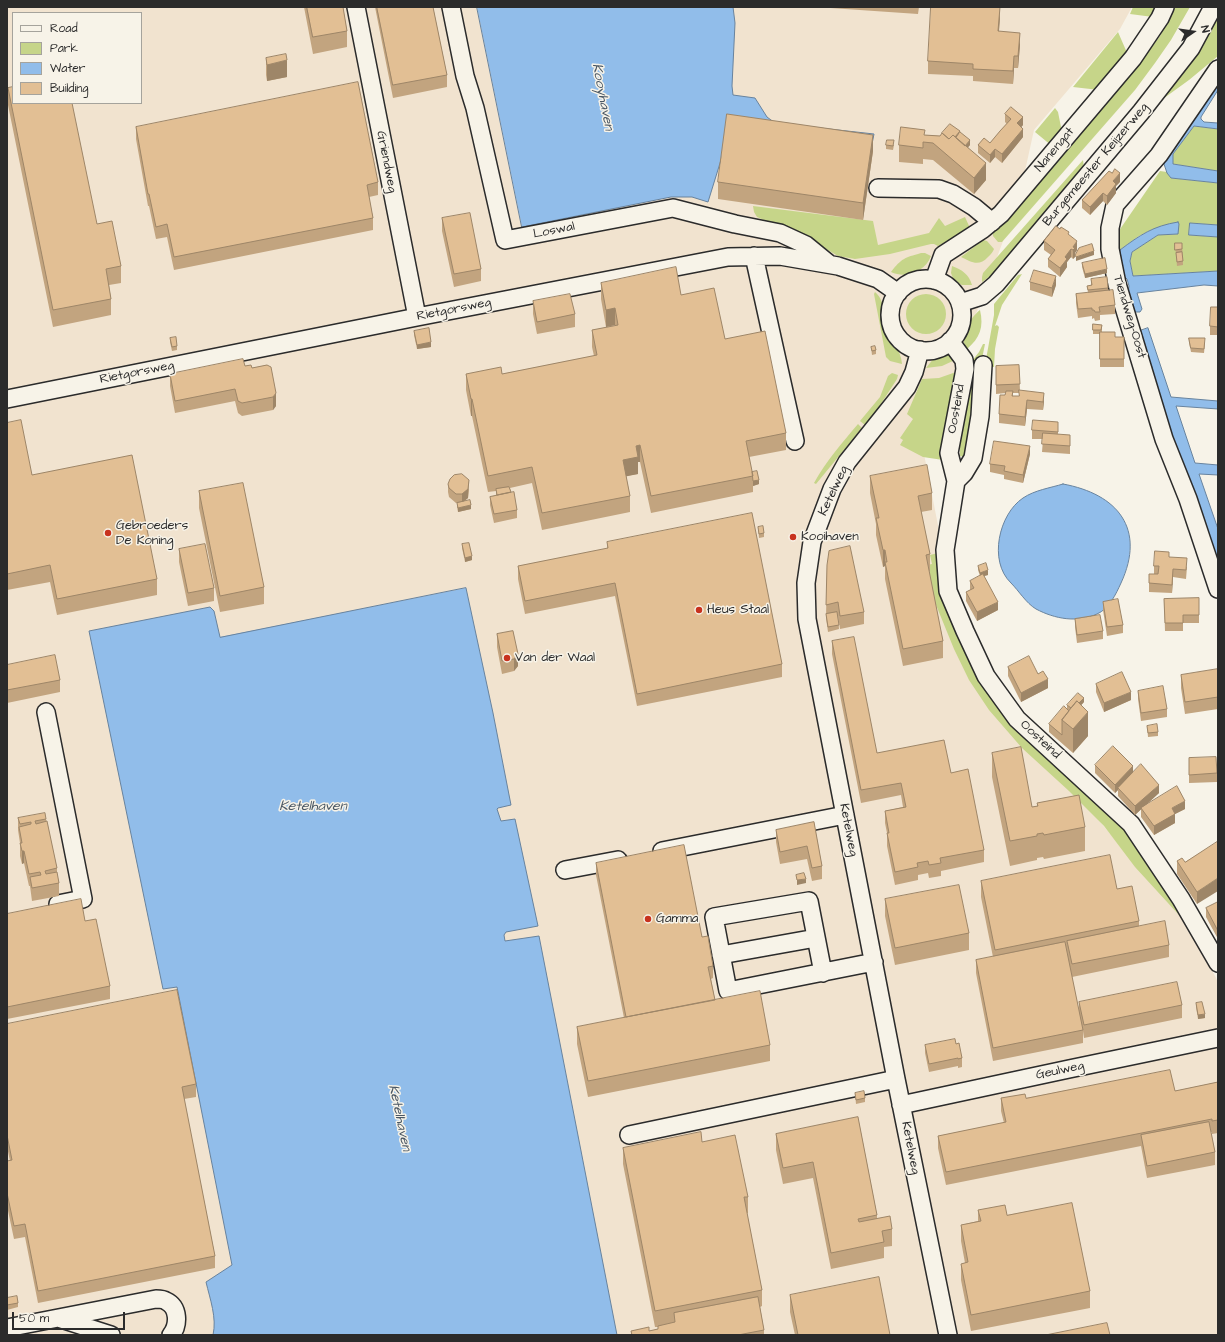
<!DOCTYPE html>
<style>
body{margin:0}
#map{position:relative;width:1225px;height:1342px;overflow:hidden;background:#f7f3e8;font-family:"Architects Daughter",sans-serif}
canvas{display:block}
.frame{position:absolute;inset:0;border:8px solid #2b2b2b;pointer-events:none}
.legend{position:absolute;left:12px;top:12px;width:130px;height:92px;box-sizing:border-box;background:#f7f3e8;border:1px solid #a5a39c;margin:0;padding:5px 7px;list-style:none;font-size:12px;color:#2b2b2b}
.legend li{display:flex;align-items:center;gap:8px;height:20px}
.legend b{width:20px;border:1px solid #a5a39c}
.north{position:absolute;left:1173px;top:12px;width:40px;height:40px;-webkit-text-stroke:3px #f7f3e8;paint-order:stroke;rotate:77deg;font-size:11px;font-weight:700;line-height:16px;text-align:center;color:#2b2b2b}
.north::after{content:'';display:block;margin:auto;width:14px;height:18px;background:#2b2b2b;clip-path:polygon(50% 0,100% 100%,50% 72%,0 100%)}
.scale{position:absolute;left:12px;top:1312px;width:113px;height:18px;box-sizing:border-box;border:2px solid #2b2b2b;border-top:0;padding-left:5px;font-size:12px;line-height:14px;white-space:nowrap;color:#2b2b2b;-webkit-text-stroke:3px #f7f3e8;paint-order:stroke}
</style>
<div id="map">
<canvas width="1225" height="1342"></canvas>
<div class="frame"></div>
<ul class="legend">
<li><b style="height:5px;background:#f7f3e8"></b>Road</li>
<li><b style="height:11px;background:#c6d589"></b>Park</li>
<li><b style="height:11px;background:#91bdea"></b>Water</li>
<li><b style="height:11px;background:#e2bf94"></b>Building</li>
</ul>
<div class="north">N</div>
<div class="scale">50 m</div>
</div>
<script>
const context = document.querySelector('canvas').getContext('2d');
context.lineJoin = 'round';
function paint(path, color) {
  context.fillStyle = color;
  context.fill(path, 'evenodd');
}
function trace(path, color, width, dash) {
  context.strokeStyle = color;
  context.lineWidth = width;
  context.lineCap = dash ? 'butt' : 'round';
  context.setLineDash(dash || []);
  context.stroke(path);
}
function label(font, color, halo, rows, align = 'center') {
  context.font = font + ' "Architects Daughter",sans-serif';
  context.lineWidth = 3;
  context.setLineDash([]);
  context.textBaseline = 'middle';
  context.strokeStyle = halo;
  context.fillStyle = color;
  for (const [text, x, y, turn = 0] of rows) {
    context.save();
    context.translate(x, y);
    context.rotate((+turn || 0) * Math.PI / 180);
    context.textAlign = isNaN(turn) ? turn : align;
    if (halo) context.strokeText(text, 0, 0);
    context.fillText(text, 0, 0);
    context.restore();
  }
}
paint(new Path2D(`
 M7 7H1132L1120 29 1034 130 1019 198 924 454 965 663 1192 930 1218 982V1335H7ZM13 13H141V103H13Z`), '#f1e3cf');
paint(new Path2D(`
 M1133 7H1158L1153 17 1130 14Z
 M1175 7H1190L1171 40 1155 63 1135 90 1002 242H998L993 236V233L1008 218 1134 71 1160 36Z
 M1218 18V56L1189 80 1160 101C1183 74 1200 48 1218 18Z
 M1118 32 1128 55 1099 90 1073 87Z
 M1055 108 1058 112 1062 132 1052 146 1035 132Z
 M1194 126 1218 129V171L1173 164V154Z
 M1083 160 1084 168 1003 264 993 274 982 282V277L983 273Z
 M1160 171 1167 172 1171 178 1218 183V225L1190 223 1189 235 1218 237V271L1133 276 1130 261 1132 252 1158 235 1178 234 1153 229 1139 236 1120 250V254H1119L1116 235Z
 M753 206 873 221 878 245 929 233 939 218 945 226 965 217 970 228 938 246 934 244H931L890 254 855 259 838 256 816 243 757 217 754 212Z
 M983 240 987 241 994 249C993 252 991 254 988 257 979 267 971 262 961 257Z
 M921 253H925L931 256C925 272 906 279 891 272 902 258 904 258 921 253Z
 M952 266C962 270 969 274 972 285H962L954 281 951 273Z
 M1022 274 1002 305 995 326 997 325 999 327 995 349 994 367H991L985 365 994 315V304L1018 275Z
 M875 292C887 303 881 313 885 327 890 340 901 349 902 364L890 361 886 357 874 294Z
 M906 314a20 20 0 1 1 40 0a20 20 0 1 1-40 0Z
 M980 310C984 327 980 338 967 349 958 337 970 318 980 310Z
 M983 344H985L981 364 971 447 964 457 960 456V437L972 361 979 352Z
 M944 354 950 355 955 360 942 366 926 368 934 358Z
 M956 372 942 446 943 460 923 457 900 445 903 440 900 438 913 419 907 414 922 379 939 378Z
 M892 373 898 375 897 379 875 413 865 425 860 421 880 397 888 376Z
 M858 424 862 428 816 484 814 483C826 461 842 443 858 424Z
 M946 551 972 658 1109 810 1138 846 1190 927 1135 867 1104 826 1069 791 1022 748 989 710 969 680 954 649 934 600 927 565 932 564 930 555Z`), '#c6d589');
const water = new Path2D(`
 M477 7H733L735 23 732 86 733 95 755 98 767 117 775 123 874 134 870 154 729 134 708 202 692 197H671L522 227Z
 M1218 84V90L1201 117V119L1204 122 1218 123V129L1194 126 1173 154V164L1218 171V183L1171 178 1167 173 1164 164 1169 153Z
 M1178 222 1179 224 1178 234 1158 235 1132 252 1130 261 1133 276 1218 271V286L1204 285 1137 293 1142 309 1140 312H1133L1128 295 1129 286 1127 279 1123 275 1120 250C1140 235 1153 226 1178 222Z
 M1190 223 1218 225V237L1189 235Z
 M1148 328 1171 397 1218 401V409L1176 406 1195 463 1218 465V475L1199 474 1218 529V567L1199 515C1201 494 1191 495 1185 479 1173 445 1164 410 1153 375L1152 367 1148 361 1137 332Z
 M1063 484C1118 494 1146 529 1121 583 1116 594 1109 609 1097 614 1077 623 1055 619 1036 609 1026 603 1019 591 1011 583 988 561 999 514 1023 498 1035 490 1050 488 1063 484Z
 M466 588 493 713 511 805 498 808 497 809 501 821 515 819 538 926 506 932 504 935 505 941 539 936 617 1335H213C217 1318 210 1299 206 1282L232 1265 177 987 163 989 89 631 210 607 214 611 220 637Z`);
paint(water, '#91bdea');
trace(water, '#68839e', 1);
const minor = new Path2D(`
 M356 7 417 317
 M451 7 465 76 475 108 505 240 673 208 735 224 780 233 806 245 828 263
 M1218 69 1159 155 1115 205 1110 228V249L1117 284 1164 439 1188 499 1218 589
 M878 188 939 189 953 194 974 207 992 222
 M754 256 795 441
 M890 315a36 36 0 1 1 72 0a36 36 0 1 1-72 0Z
 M934 280 943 255 983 229 1001 214 1133 58 1160 18 1165 7
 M960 303 982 296 996 284 1141 112 1191 48 1213 7
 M950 341 964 360 965 369 949 453 956 481 945 550 948 591 965 631 986 676 1017 719 1131 824 1181 899 1218 963
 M920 350 914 372 907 387 847 462 832 489 812 542 806 583 807 619 896 1079 948 1335
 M7 399 417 317 728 257 780 256 838 266 878 279 898 293
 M956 481 964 473 973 458 980 416 983 365
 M46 712 83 899 58 904
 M662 851 845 815
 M565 870 618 860
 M721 955 816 938
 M823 973 809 901 714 917 728 991 874 962
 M901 1105 1069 1069 1218 1038
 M629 1135 896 1079
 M61 1319 111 1335
 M7 1328 156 1299C159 1299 163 1299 166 1301 179 1307 179 1325 171 1335`);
trace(minor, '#2b2b2b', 20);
trace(minor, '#f7f3e8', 17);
paint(new Path2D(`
 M304 7H343L347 31V47L313 54Z
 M375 7H433L447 75V87L393 98Z
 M816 7H919L918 14Z
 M1000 16 999 31 1020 45 1018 68H1014L1013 84 973 81V76L928 74V61Z
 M266 58 287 77 267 81 266 75Z
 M8 88 97 224 121 266V283L109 285 111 299V315L53 327 8 105Z
 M1005 114 1023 125 1021 127 1023 137 1002 163 995 157 990 163 978 153V145L990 143 1007 124 1005 122Z
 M136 127 378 182V195L369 197 373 218V230L174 270 167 237 156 239 149 206H148L136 139Z
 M960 133 970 145 968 147 986 180 974 194 933 160 923 159V164L899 162V145L925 135 940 136Z
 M886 145H894L893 150 886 149Z
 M873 151 863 220 718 199V182Z
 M1120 182 1116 186V193L1107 205 1103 201 1090 215 1082 208V200Z
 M442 218 481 269V281L454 287 442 231Z
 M1069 235 1077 250 1075 253V257L1073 259 1071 257 1067 262V267L1060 277 1048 267V259L1051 255 1044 250V241Z
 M1175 243H1182L1183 265 1177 266Z
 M1082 263 1107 273 1085 278 1082 267Z
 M1091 279 1108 288V291L1115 305V314L1100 315V320L1095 321 1094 318 1092 319V316L1078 318 1076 303V294L1088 293 1087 286 1091 285Z
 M1030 282 1056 285 1052 297 1030 290Z
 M601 283 681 295 725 339 786 433V450L749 457 752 472 759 484 753 486V492L651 513 640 462H638V474L626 476 630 496V512L542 530 532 483 510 488 511 492 517 510V518L494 523 490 505V497L496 495V491L488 492 472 416H471L466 390V374H502L594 356 592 347V330L615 326V325L606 327 601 299Z
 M533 301 575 314V327L537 334 533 314Z
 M1218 307V335H1210V326Z
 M1093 324 1102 325V332L1115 337H1124V367H1100V334H1093Z
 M414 331 431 347 417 349 414 335Z
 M170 338 177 346V350L172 351 170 342Z
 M1189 338 1205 343 1204 353 1191 352 1189 342Z
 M871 347 876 350V354L872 355Z
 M267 365 276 406 273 410 242 416 238 413 235 401 175 413 170 386V374L245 366 252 368Z
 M1019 365 1020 391 1044 401 1043 410 1027 409 1025 426 999 423V414L1005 395 1006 393 996 394V366ZM1013 393H1019V396H1013Z
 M1058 422V434L1070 443V454L1042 452 1043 439H1032V430Z
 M7 423 32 475 157 579V595L57 615 50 582 7 590Z
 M1030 454 1023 483 1004 479V475L990 472V464Z
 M870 476 932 493V510L921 512 930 554V571H929L943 641V658L903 666 885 579V566L883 567 876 535V524L870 493Z
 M448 484 469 489 468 498 464 501 471 509 458 512 457 507V503H456L449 497 448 492Z
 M199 491 264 587V604L220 612 199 508Z
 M758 527 764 533V537L759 538Z
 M607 542 782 664V677L637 706 615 596 525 614 518 579V566L607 549Z
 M462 544 472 560 465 562 462 548Z
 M179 549 214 588V601L188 606 179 562Z
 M1169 557 1187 567 1186 579 1173 577 1172 593 1149 592V583L1158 574H1154V566Z
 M827 565 864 612V624L840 629 838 615 839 629 828 632 826 618Z
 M978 566 988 575 984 576 998 610 977 621 966 601V592L970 590V581L980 576 978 570Z
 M1199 598V623H1183V631H1165L1164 599Z
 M1103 602 1123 625V633L1107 636 1103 610Z
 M1075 619 1103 631V639L1077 643 1075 627Z
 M513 631 518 666 514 671 502 674 497 647V634Z
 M832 641 877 753 951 773 984 850V862L941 871V876L929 878 928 873 918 875V880L895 885 887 846V833L885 823V811L903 807 901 795 861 803 832 654Z
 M7 665 60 680V692L7 703Z
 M1008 667 1038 674 1048 688 1021 702 1008 676Z
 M1218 669V709L1185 714 1181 688V675Z
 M1096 684 1131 700 1104 712 1096 692Z
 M1138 691 1167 709V717L1141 721 1138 699Z
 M1084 702 1081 705 1088 736 1073 753 1049 732V724L1067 709V705Z
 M1147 726 1158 732V736L1148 737Z
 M992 753 1032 807 1037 806V803L1085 827V851L1044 859 1043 857 1037 858V860L1010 866 992 777Z
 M1189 758 1217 773V782L1189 783Z
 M1095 765 1133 772 1159 793 1145 806 1185 809 1175 814V823L1154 835 1141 817V809L1135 815 1118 796V790L1115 793 1095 773Z
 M18 818 46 819 57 868V873L59 883V896L32 901 30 886H29L24 863 22 864 20 856V843L18 830Z
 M814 822 822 866V879L812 881 807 859 780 864 776 842V830Z
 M1218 844 1197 904 1177 874V861L1185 862Z
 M596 863 702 937 713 966V978L711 979 715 1000 770 1045V1061L588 1097 577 1044V1027L624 1018 596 875Z
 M981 881 1117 889 1139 921V927L1169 945V957L1072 977 1079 1013V1002L1182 1005V1018L1084 1038 1083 1031V1043L993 1061 976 973V960L993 957 981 897Z
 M885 899 969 933V950L895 965 885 916Z
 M1218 902V939L1206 917V908Z
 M7 914 85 921 110 986V999L7 1019Z
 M1196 1003 1205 1018 1198 1019 1196 1007Z
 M7 1024 196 1084V1097L184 1099 215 1256V1268L38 1303 25 1237 14 1239 7 1206V1161H10L7 1147Z
 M956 1044 962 1058V1067L958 1068V1066L929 1072 925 1053V1045Z
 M1218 1082V1133L1212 1134V1132H1211L1215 1152V1165L1147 1178 1141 1146 946 1185 938 1148V1136L1004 1123 1001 1111V1098H1026L1175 1091Z
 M855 1093 865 1098V1102L856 1104Z
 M858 1117 877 1215V1219L892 1229V1246L884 1247V1258L831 1269 813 1178 783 1184 776 1150V1134Z
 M702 1142 748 1197V1213H747L762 1290V1306L760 1307 764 1330V1335H631V1331H649L658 1329V1327H655L623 1164V1148Z
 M978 1210 1007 1215 1090 1291V1308L971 1331 961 1280V1264L965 1263 961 1241V1225L978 1221Z
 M790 1295 890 1335H795L790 1312Z
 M7 1298 18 1303V1307L7 1310Z`), '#c2a47f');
paint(new Path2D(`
 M1000 7V16L998 44V31Z
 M1020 33V45L1018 68V56Z
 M1014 56V68L1013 84V71Z
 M287 60V77L267 81V65Z
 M1023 117V125L1017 132V123Z
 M1023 129V137L1002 163V154Z
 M873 135V151L863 220V203Z
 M970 140V145L962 154V150Z
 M995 149V157L990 163V155Z
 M986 163V180L974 194V178Z
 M1120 173V182L1116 186V193L1107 205V196L1113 181Z
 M1103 193V201L1090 215V207Z
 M1077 241V250L1075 253V257L1073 259V247Z
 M1071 249V257L1067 262V267L1060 277V268L1065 257Z
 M1094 251V255L1076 261V257Z
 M1107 269V273L1085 278V274Z
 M1056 276V285L1052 297V288Z
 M615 308V325L606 327V310Z
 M431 342V347L417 349V345Z
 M276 393V406L273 410V397Z
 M1044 393V401L1043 410V402Z
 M471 399H472V416H471Z
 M1027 400V409L1025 426V417Z
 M640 445V462H638V474L623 477V460L636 446Z
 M1030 446V454L1023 483V475Z
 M469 480 468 498 462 503V494Z
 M759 480V484L753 486V481Z
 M471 505V509L458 512V508Z
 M883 550H885V566L883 567Z
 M472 556V560L465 562V558Z
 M1173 569V577L1172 593V585Z
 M988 570V575L980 577V573Z
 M998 602V610L977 621V612Z
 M518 654V666L514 671V659Z
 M1048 679V688L1021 702V693Z
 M1131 692V700L1104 712V703Z
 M1084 698V702L1073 714V709Z
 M1088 712V736L1073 753V729Z
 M1133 766V775L1118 788V790L1115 793V785Z
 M1159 785V793L1135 815V806Z
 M1185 801V809L1175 814V823L1154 835V826L1172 808Z
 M22 851H24V863L22 864Z
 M1218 878V891L1197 904V892Z
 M806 879V883L797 885V880Z
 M1205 1014V1018L1198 1019V1015Z`), '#9e8668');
const building = new Path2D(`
 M307 7H343L347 31 313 37Z
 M377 7H433L447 75 393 85Z
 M931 7H1000L998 31 1020 33 1018 56H1014L1013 71 973 69V64L928 61Z
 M286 54 287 60 267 65 266 58Z
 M358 82 378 182 367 185 373 218 174 257 167 224 156 227 149 194H148L136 127Z
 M13 87V103H72L97 224 112 221 121 266 106 269 111 299 53 310 8 88Z
 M1011 107 1023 117 1017 123 1023 129 1002 154 995 149 990 155 978 145 984 138 990 143 1000 131 1011 119 1005 114Z
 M727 114 873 135 863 203 718 182Z
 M950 124 960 131 955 137 953 135 949 139 942 133Z
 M901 127 925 130 924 135 940 136 942 133 949 139 953 135 986 163 974 178 933 143 923 142V148L899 145Z
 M960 132 970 140 965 146 956 138Z
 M887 140H894L893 146 886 145Z
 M1115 169 1120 173 1113 181 1116 184 1107 196 1103 193 1090 207 1082 200 1109 171 1112 173Z
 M470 213 481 269 454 274 442 218Z
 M1056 226 1060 229 1061 227 1069 232 1068 234 1077 241 1073 247 1075 248 1073 250 1071 249 1065 257 1067 259 1060 268 1048 259 1055 250 1044 241Z
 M1175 243H1182V249L1175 250Z
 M1092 244 1094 251 1076 257 1075 255 1079 248Z
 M1182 252 1183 261 1177 262 1176 253Z
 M1105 258 1107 269 1085 274 1082 263Z
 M676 267 681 295 714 288 725 339 765 331 786 433 746 441 753 476 651 496 640 445 636 446 638 457 623 460 630 496 542 513 532 467 488 476 472 399H471L466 374 501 367 502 374 597 355 592 330 618 325 615 308 606 310 601 283Z
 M1034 270 1056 276 1052 288 1030 282Z
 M1107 277 1108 288 1088 290 1087 286 1092 285 1091 279Z
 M1113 290 1115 305 1099 307 1100 312H1095L1094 310H1092V308L1078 309 1076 294Z
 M570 294 575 314 537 322 533 301Z
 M1211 307H1218V327L1210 326Z
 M1093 324 1102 325 1101 330H1093Z
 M429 328 431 342 417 345 414 331Z
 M1100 332H1115V337H1124V359H1100Z
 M176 337 177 346 172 347 170 338Z
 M1189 338H1205L1204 349 1191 348Z
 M875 346 876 350 872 351 871 347Z
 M243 359 245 366 251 365 252 368 267 365 271 367 276 393 273 397 242 403 238 401 235 389 175 401 170 374Z
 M1019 365 1020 384 996 385V366Z
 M1019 390 1044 393 1043 402 1027 400 1025 417 999 414 1000 395H1005L1006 391H1013L1012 396H1019Z
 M21 420 32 475 132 455 157 579 57 599 50 565 7 574V423Z
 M1033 420 1058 422V432L1032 430Z
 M1043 433 1070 435V446L1042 444Z
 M994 441 1030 446 1023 475 1004 471 1005 466 990 464Z
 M927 465 932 493 918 496 930 554 926 555 943 641 903 649 885 562H887L885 550H883L876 518H879L870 476Z
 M757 471 759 480 753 481 752 472Z
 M462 474 469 480 468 489 462 494H456L449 488 448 484 450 479 454 475Z
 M243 483 264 587 220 596 199 491Z
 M509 487 511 492 497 495 496 489Z
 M514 492 517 510 494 514 490 497Z
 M470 500 471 505 458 508 457 503Z
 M752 513 782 664 637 694 615 583 525 601 518 566 608 548 607 542Z
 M763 526 764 533 759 534 758 527Z
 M469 543 472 556 465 558 462 544Z
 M205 544 214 588 188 593 179 549Z
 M850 546 864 612 840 616 838 602 826 605 827 565 829 551Z
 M1155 551 1169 552V557L1187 558 1186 570 1173 569 1172 585 1149 583V574H1158L1159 566H1154Z
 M986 563 988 570 980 573 978 566Z
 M983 574 998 602 977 612 966 592 974 588 970 581Z
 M1199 598V615H1183V623H1165L1164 599Z
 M1118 599 1123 625 1107 627 1103 602Z
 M837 612 839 625 828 627 826 614Z
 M1100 615 1103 631 1077 635 1075 619Z
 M513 631 518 654 514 659 502 661 497 634Z
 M854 637 877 753 944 740 951 773 968 769 984 850 940 858 941 863 929 865 928 861 917 863 918 867 895 872 887 833H889L885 811 906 807 901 783 861 790 832 641Z
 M55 655 60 680 7 690V665Z
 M1029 656 1038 674 1043 671 1048 679 1021 693 1008 667Z
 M1218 669V697L1185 702 1181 675Z
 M1122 672 1131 692 1104 703 1096 684Z
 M1163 686 1167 709 1141 713 1138 691Z
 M1078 693 1084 698 1079 703 1077 701 1071 708 1067 705Z
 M1077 701 1088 712 1073 729 1062 720Z
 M1064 706 1069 711 1062 720V735L1049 724Z
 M1157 724 1158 732 1148 733 1147 726Z
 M1113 746 1133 766 1115 785 1095 765Z
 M1021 747 1032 807 1038 806 1037 803 1079 795 1085 827 1044 835 1043 833 1037 834V836L1010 841 992 753Z
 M1216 757 1217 773 1189 775V758Z
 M1141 764 1159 785 1135 806 1118 788Z
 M1177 786 1185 801 1172 808 1175 814 1154 826 1141 808Z
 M45 813 46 819 35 821 36 824 47 821 57 868 45 871 46 874 57 872 59 883 32 888 30 877 41 875 40 872 29 874 24 851H22L20 843H22L19 827 31 824V822L20 824 18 818Z
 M814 822 822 866 812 868 807 846 780 852 776 830Z
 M1217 842 1218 844V878L1197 892 1177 861 1182 858 1185 862Z
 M684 845 702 937 708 936 713 966 708 967 715 1000 626 1017 596 863Z
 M1110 855 1117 889 1132 886 1139 921 995 950 981 881Z
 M804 873 806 879 797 880 796 875Z
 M959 885 969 933 895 948 885 899Z
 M81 899 85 921 96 919 110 986 7 1007V914Z
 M1218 902V931L1206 908Z
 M1165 921 1169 945 1072 964 1067 941Z
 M1065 942 1083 1030 993 1048 976 960Z
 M1177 982 1182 1005 1084 1025 1079 1002Z
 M177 990 196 1084 182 1087 215 1256 38 1291 25 1224 14 1226 7 1193V1161L12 1160 7 1135V1024Z
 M760 991 770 1045 588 1081 577 1027Z
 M1202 1002 1205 1014 1198 1015 1196 1003Z
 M955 1039 956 1044 959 1043 962 1058 958 1059V1058L929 1064 925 1045Z
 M1170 1070 1175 1091 1218 1082V1120L1212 1121V1119L946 1172 938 1136 1006 1122 1001 1098 1025 1094 1026 1098Z
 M864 1091 865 1098 856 1100 855 1093Z
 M858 1117 877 1215 858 1219 859 1222 890 1216 892 1229 882 1231 884 1242 831 1253 813 1162 783 1168 776 1134Z
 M1209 1122 1215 1152 1147 1166 1141 1135Z
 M701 1132 702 1142 735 1135 748 1197H744L762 1290 655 1311 623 1148Z
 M1072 1203 1090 1291 971 1315 961 1264 968 1262 961 1225 981 1221 978 1210 1005 1205 1007 1215Z
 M879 1277 890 1335H798L790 1295Z
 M17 1296 18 1303 7 1305V1298Z
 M758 1297 764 1330 738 1335H632L631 1331 649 1327V1331L658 1329V1326L675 1322 674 1313Z
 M1107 1323 1110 1335H1046Z`);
paint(building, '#e2bf94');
trace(building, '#9e8668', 1);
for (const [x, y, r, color] of [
 [108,533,4,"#c8321e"],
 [793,537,4,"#c8321e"],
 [699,610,4,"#c8321e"],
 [507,658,4,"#c8321e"],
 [648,919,4,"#c8321e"]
]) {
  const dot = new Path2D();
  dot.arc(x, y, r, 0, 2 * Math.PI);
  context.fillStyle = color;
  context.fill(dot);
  trace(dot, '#f7f3e8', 1.5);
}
label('13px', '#2b2b2b', '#f7f3e8', [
 ["Nanengat",1055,150,-50],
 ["Griendweg",386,162,79],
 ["Burgemeester Keijzerweg",1096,165,-50],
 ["Loswal",554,231,-11],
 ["Rietgorsweg",454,310,-11],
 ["Tiendweg-Oost",1129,317,73],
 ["Rietgorsweg",137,373,-11],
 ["Oosteind",957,409,-80],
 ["Ketelweg",834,491,-65],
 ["Oosteind",1040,740,43],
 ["Ketelweg",848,830,79],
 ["Geulweg",1060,1071,-12],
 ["Ketelweg",910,1148,79]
]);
label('13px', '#2b2b2b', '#f7f3e8', [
 ["Gebroeders",116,526],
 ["De Koning",116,541],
 ["Kooihaven",801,537],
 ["Heus Staal",707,610],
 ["Van der Waal",515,658],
 ["Gamma",656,919]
], 'left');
label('italic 14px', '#4a5764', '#f7f3e8', [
 ["Kooyhaven",602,97,79],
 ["Ketelhaven",313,807],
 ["Ketelhaven",399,1118,78]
]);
</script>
